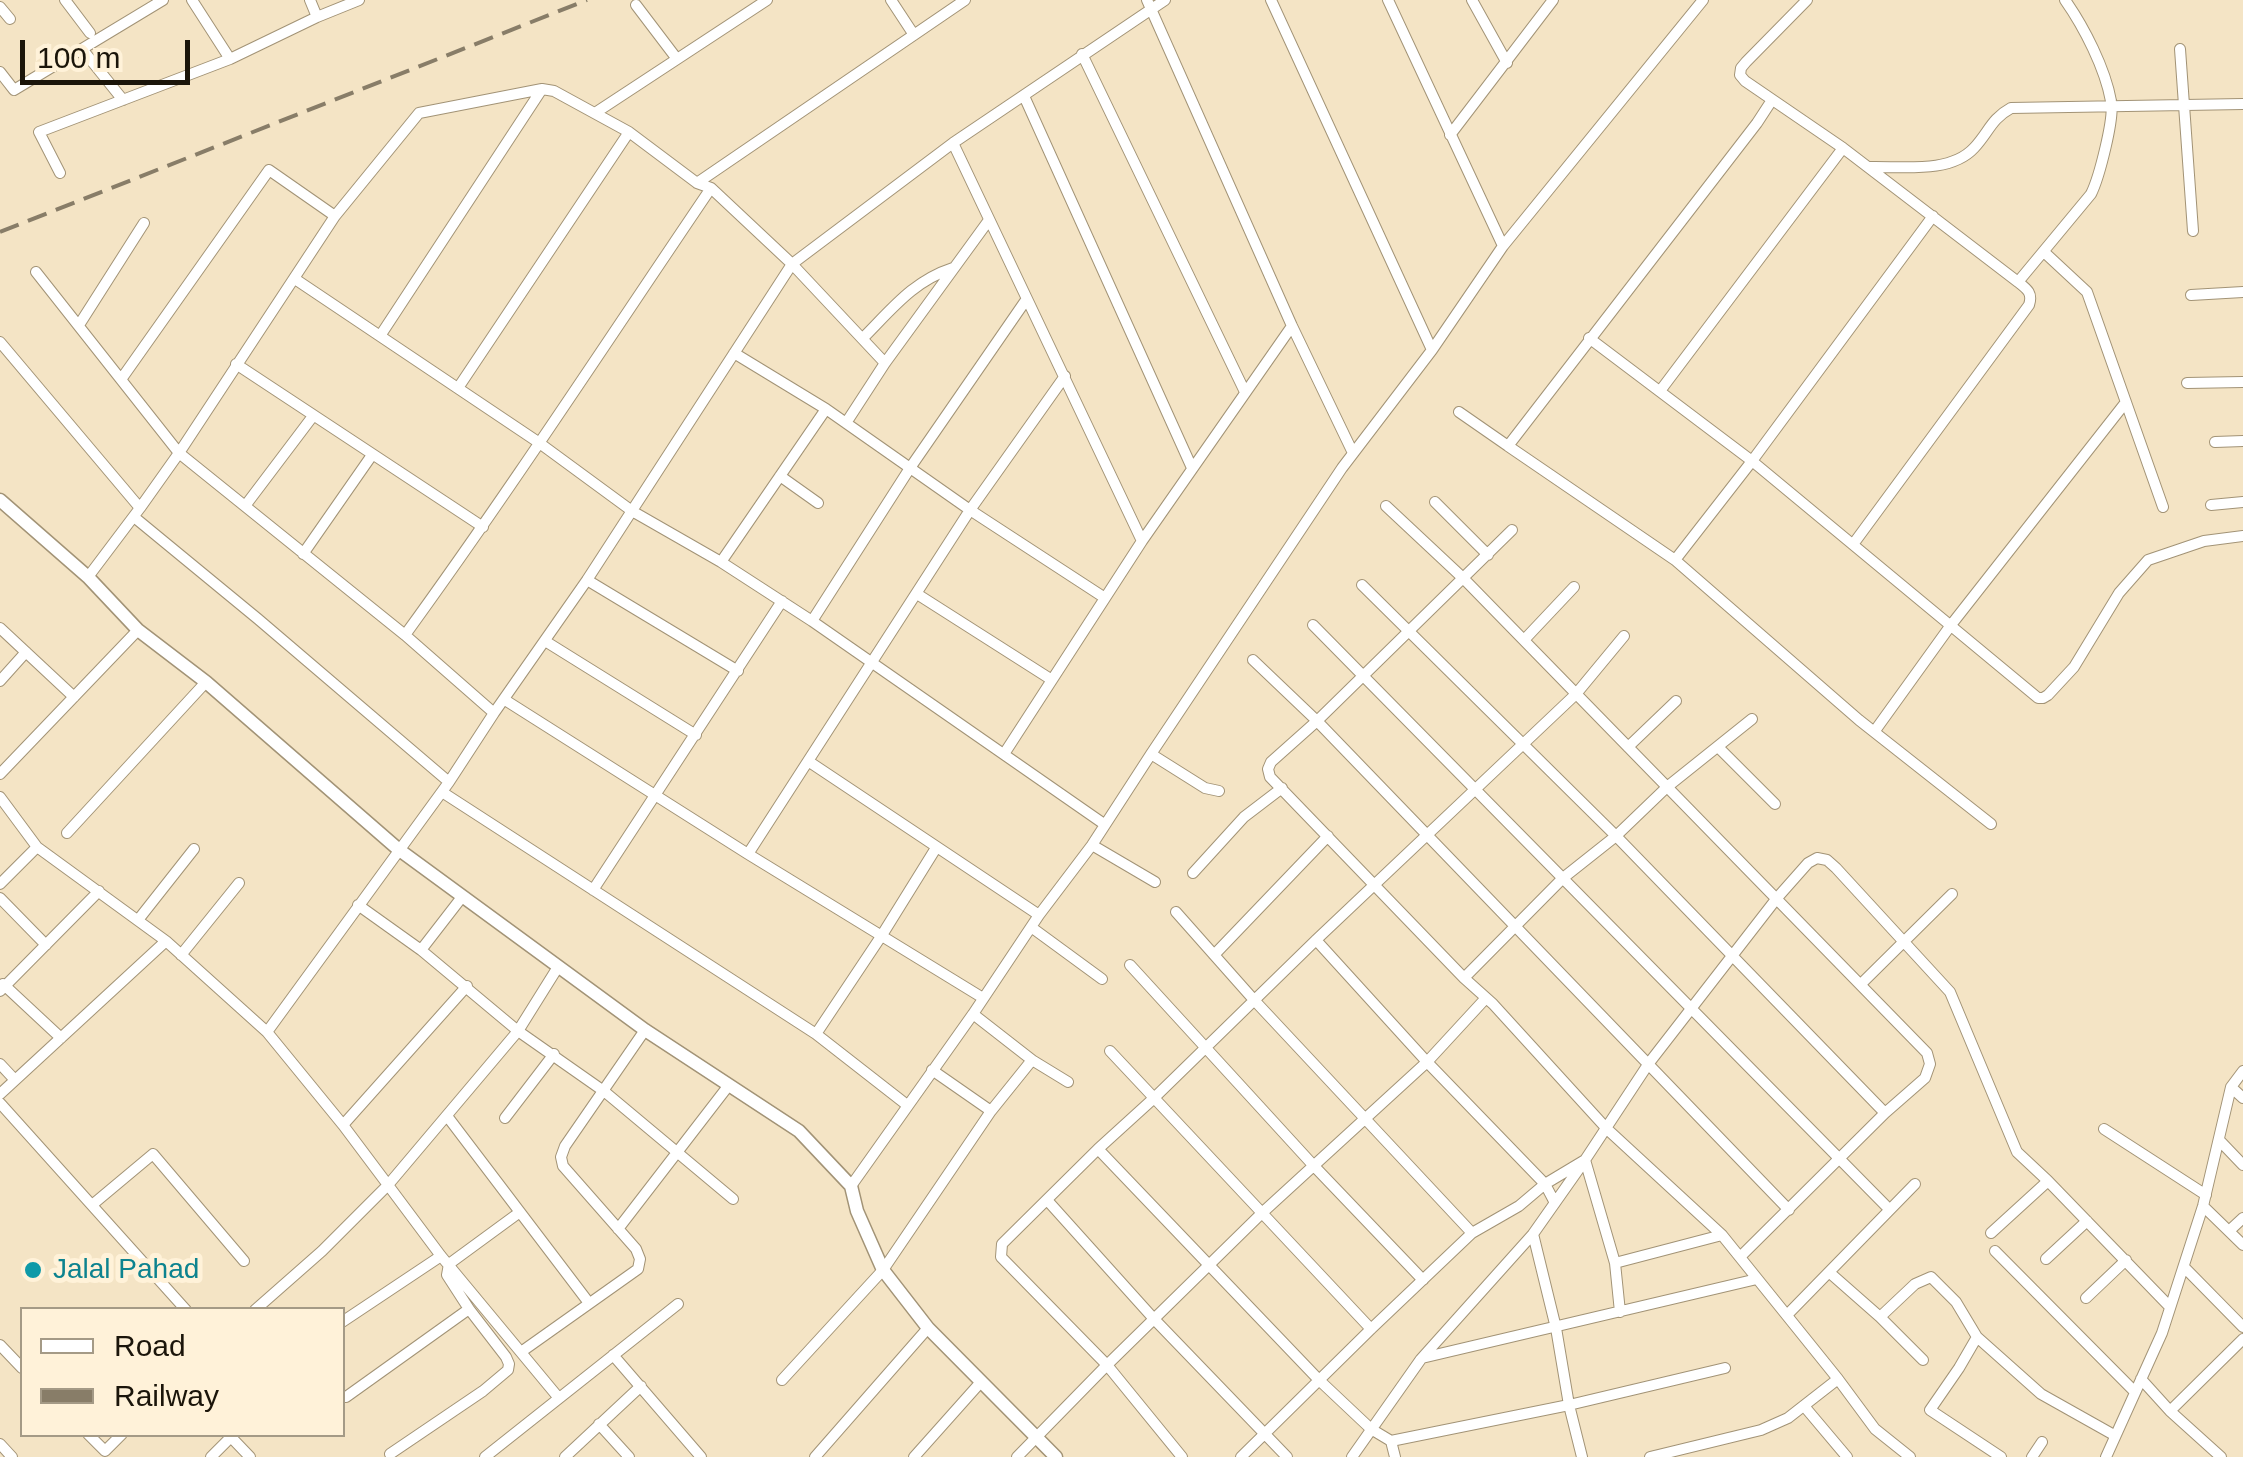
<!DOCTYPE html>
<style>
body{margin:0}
#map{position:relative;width:2243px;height:1457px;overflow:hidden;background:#f4e4c5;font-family:Arial,sans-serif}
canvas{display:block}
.legend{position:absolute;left:20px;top:1307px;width:325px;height:130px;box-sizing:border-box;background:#fff2d9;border:2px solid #a49a86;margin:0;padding:12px 18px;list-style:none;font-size:30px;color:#1b150a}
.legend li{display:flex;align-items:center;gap:20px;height:50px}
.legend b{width:50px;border:2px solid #a49a86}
.scale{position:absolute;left:20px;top:40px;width:170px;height:45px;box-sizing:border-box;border:5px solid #1b150a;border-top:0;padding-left:12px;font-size:30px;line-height:35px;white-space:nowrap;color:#1b150a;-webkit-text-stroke:8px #fff2d9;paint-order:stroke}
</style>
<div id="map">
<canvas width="2243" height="1457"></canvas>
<ul class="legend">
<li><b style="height:12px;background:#fff"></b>Road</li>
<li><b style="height:12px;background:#887d68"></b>Railway</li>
</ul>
<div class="scale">100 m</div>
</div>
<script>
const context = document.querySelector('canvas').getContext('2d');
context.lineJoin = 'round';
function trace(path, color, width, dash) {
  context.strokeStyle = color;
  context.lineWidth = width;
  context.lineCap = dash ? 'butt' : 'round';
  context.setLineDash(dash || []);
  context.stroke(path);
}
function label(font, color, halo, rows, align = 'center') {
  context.font = font + ' Arial,sans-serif';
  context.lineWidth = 10;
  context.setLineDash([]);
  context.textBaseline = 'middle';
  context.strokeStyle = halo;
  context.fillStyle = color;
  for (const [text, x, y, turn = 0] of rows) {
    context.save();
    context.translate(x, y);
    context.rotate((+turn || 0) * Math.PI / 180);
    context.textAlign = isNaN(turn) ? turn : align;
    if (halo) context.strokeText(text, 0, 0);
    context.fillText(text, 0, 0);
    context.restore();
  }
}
const minor = new Path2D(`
 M65 0 90 33
 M192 0 230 59
 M310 0 317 17
 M891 0 914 35
 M1147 0 1292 326 1353 453
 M1271 0 1432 350
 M1388 0 1503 246
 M1472 0 1507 63
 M1807 0 1746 62 1741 68 1740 75 1745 81 1843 148 2018 282C2027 289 2033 293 2029 305L1854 543
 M636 5 677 59
 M0 7 10 19
 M82 49 123 100
 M2180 49 2193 231
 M1082 54 1245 392
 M0 72 14 90 163 0
 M1024 96 1192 468
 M1772 100 1757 123 1508 446 1675 560 1859 720 1991 824
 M595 113 767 0
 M1450 135 1553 0
 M953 143 1142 541
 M1869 167C1901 166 1950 174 1974 148 1989 132 1991 119 2011 108L2243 104
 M60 173 39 132 230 59 317 17 359 0
 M697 183 965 0
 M2044 252 2087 292 2163 507
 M36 272 179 453 405 635 494 713
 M295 279 538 442 632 511 721 562 812 621 1104 824
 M2018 282 2091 194C2099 178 2115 117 2111 101 2105 68 2084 27 2065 0
 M2191 295 2243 292
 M79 325 144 223
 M380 336 542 89
 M863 338C892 309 913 281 953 268
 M1589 338 1752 461 2038 698H2043L2048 695 2074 667 2119 593 2148 560 2204 541 2243 536
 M0 342 140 508
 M734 353 826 409 970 510 1105 598
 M236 364 483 527
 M122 378 269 170 335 216
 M2187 383 2243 382
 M458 388 629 132
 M1660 391 1843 148
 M1459 412 1508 446
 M846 423 885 363 989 220
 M2215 442 2243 441
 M780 476 818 503
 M1435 502 1488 555
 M2211 505 2243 502
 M245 506 313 416
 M1386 506 1464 579 1927 1053 1930 1064 1925 1078 1885 1113 1740 1257
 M134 517 258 619 449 782
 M1512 530 1317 721 1271 762 1268 769 1270 777 1464 978 1493 1004 1607 1129 1722 1235 1838 1379 1875 1429 1910 1457
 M303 554 372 455
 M1675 560 1752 461 1933 216
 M721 562 826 409
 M88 577 140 508 179 453 335 216 419 113 542 89 554 91 629 132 697 183 711 188 792 264 885 363
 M587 580 738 671
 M1362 585 1616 836 1885 1113
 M917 594 1052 680
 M812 621 910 468 1026 300
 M1313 625 1889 1209
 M0 628 74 697
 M405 635C511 489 610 337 711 188
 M1524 640 1574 587
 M545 641 696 735
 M1253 660 1317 721 1789 1210
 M0 681 26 652
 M505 700 748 854 983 998
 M1874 732 1951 625 2126 402
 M1628 747 1676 701
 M1718 747 1775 804
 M1004 754 1142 541 1292 326
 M1151 754 1205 788 1219 791
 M808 761 1039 915
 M0 774 138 630
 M442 792 816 1034 907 1105
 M0 797 37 847 166 941 267 1032 343 1125 388 1185 518 1031 558 967
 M67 833 206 682
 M1092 845 1155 882
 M748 854 970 510 1065 376
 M1193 873 1244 817 1282 788
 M0 884 37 847
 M593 890 782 601
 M462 897 421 950 518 1031 605 1092 733 1199
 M0 898 46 945
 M358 905 421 950
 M1176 912 1254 1000 1472 1233
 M138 920 194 849
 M1031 927 1102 979
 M1316 940 1427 1062 1545 1184 1555 1203
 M181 955 239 883
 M1214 955 1328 836
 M1130 965 1313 1165 1423 1280
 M1464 978 1563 878 1616 836 1667 787 1752 719
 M3 984 61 1038
 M1861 984 1952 894
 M0 991 99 891
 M973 1014 1032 1060 1068 1082
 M267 1032 449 782 494 713 587 580 792 264 953 143 1165 0
 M816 1034 882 935 936 848
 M1110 1051 1371 1329
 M0 1064 15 1080
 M932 1070 991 1111
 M2231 1087 2243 1098
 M0 1094 166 941
 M0 1103 186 1310
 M447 1116 589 1303
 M505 1118 554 1054
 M343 1125 467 986
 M2104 1129 2206 1195
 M2220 1141 2243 1165
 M1098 1149 1319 1380 1371 1429 1391 1441 1569 1405 1725 1368
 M1585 1160 1615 1263 1620 1312
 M851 1186 973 1014 1039 915 1092 845 1151 754 1342 468 1432 350 1503 246 1703 0
 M1047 1200 1154 1319 1287 1457
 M92 1205 153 1154 244 1261
 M2203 1206 2243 1245
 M618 1229 729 1085
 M2229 1231 2243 1218
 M1991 1233 2048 1181
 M1533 1234 1556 1328 1569 1405 1582 1457
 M1995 1251 2135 1392
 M2046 1259 2087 1221
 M1615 1263 1722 1235
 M2184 1267 2243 1327
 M1830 1273 1880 1317 1915 1284 1931 1277 1956 1302 1977 1337 2041 1394 2114 1435
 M2086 1298 2126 1260
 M255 1310 322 1251 388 1185 441 1256 558 1397
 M1787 1315 1915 1184
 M1880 1317 1923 1360
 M342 1322 441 1256
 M1977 1337 1959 1368 1930 1410 2001 1457
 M0 1345 22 1368
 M521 1352 638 1269 640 1259 636 1249 563 1166 561 1157 565 1146 645 1030
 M613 1355 701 1457
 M1422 1358 1757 1279
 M2141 1379 2170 1411 2243 1339
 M782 1380 883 1270 991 1111 1032 1060
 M346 1397 469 1309 447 1275 449 1264 520 1212
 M1804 1406 1847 1457
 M2170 1411 2221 1457
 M599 1424 629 1457
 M88 1434 105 1451 122 1434
 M228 1434 250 1457
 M1391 1441 1395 1457
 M0 1444 12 1457
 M390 1454 483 1391 508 1370 509 1364 506 1357 469 1309
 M211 1457 231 1437
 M485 1457 678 1304
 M565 1457 641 1386
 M815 1457 928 1328
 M914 1457 980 1383
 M1017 1457 1107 1365 1262 1213 1427 1062 1486 998
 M1182 1457 1107 1365 1001 1257 1002 1244 1098 1149 1153 1099 1316 940 1576 694 1624 636
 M1241 1457 1371 1329 1472 1233 1519 1206 1545 1184 1585 1160 1649 1063 1777 898 1808 863 1817 858 1827 860 1836 868 1950 992 2017 1152 2048 1181 2170 1307
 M1352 1457 1421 1359 1533 1234 1583 1163
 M1650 1457 1761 1430 1788 1418 1838 1379
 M2032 1457 2042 1442
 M2106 1457 2162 1333 2203 1206 2231 1087 2243 1071`);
const tertiary = new Path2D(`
 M0 500 88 577 138 630 206 682 398 849 645 1030 799 1131 851 1186 857 1211 883 1270 928 1328 1056 1457`);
trace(minor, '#a29376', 12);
trace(tertiary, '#a29376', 15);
trace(minor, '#fff', 10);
trace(tertiary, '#fff', 12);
trace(new Path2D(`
 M0 232 587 0`), '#887d68', 4, [20, 10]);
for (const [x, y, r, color] of [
 [33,1270,10,"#0f9aa8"]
]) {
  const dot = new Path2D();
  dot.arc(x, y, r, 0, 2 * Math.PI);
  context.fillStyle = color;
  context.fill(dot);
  trace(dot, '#fff2d9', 4);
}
label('28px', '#0d838f', '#fff2d9', [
 ["Jalal Pahad",53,1270]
], 'left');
</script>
